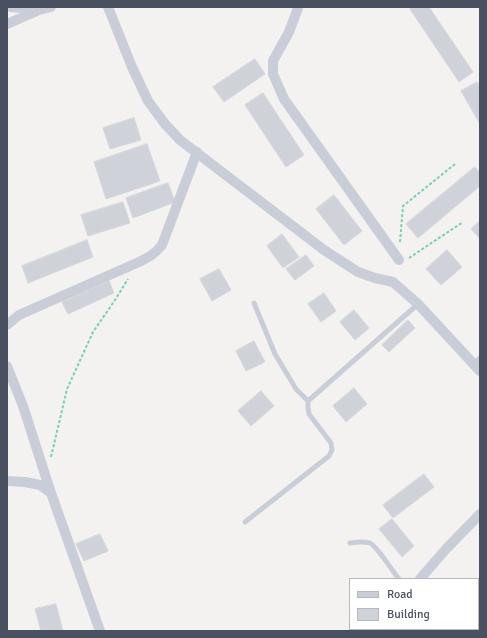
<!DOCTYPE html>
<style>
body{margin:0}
#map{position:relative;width:487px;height:638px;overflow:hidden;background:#f4f2f1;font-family:Signika,sans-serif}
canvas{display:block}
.frame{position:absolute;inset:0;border:8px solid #49505f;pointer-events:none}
.legend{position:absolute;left:349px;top:578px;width:130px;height:52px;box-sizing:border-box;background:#fff;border:1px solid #b6b9bf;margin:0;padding:5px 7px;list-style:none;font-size:12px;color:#49505f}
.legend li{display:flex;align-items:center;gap:8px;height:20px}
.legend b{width:20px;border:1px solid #b6b9bf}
</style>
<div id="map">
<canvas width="487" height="638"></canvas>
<div class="frame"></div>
<ul class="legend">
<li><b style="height:5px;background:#c8cdd8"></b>Road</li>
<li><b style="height:11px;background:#d0d2d9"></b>Building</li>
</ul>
</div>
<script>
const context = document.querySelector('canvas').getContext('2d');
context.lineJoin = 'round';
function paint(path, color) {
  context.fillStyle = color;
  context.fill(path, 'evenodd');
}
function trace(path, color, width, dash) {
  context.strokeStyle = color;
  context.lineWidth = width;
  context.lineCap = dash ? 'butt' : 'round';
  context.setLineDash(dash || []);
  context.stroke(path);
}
const building = new Path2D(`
 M413 7H429L473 72 459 82 410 9Z
 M255 59 265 74 224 102 213 87Z
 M477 82 480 87V124L461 91Z
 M263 93 304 155 286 167 245 105Z
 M134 118 141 140 110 149 103 128Z
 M147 144 160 181 106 199 94 162Z
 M475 167 480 173V186L418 238 406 224Z
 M168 183 175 202 133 218 126 198Z
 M334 195 362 231 344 245 316 209Z
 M123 202 130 223 88 236 81 215Z
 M480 221V239L471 229Z
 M282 234 299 257 283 268 267 246Z
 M87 240 93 257 28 283 22 266Z
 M447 250 462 267 441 285 426 269Z
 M306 255 314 266 295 280 286 269Z
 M219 269 231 290 212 301 200 279Z
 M109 281 114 293 68 314 62 302Z
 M324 293 336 311 321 322 308 304Z
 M354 310 369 328 355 340 340 322Z
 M408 320 415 328 389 352 382 345Z
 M254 341 265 362 246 371 236 351Z
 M354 388 367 404 346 422 333 406Z
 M261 391 274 406 251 426 238 411Z
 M424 474 434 487 393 518 383 505Z
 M392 519 414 546 402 557 379 529Z
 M100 534 108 551 84 561 76 544Z
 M56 604 63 631H41L35 609Z`);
paint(building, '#d0d2d9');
trace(building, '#d5d6dc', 1);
trace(new Path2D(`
 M400 242 403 206 455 164
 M409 258 463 222
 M51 457 67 389 93 332 115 300 128 279`), '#79ceb6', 2, [3, 2]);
trace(new Path2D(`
 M254 303 275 354 296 389 308 401
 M473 364 480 358
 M245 522 329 456 332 450 331 443 309 414 308 408V401L418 304
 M350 543C356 542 364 541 370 543 377 546 393 572 399 579`), '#c8cdd8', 5);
trace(new Path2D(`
 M11 7 39 10
 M108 7 132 67 148 101 165 124 180 140 324 250 358 272 375 278 393 282 418 304 480 371
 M298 7V8L289 32 273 61V74L284 99 399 260
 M7 24 39 10 51 7
 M7 325 19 315 139 262C149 257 155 254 162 245L197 152
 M7 366 23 406 51 493
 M7 481 25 482 40 485 51 493 100 631
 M420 579 446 549 480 514
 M377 631 378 629`), '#c8cdd8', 10);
</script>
